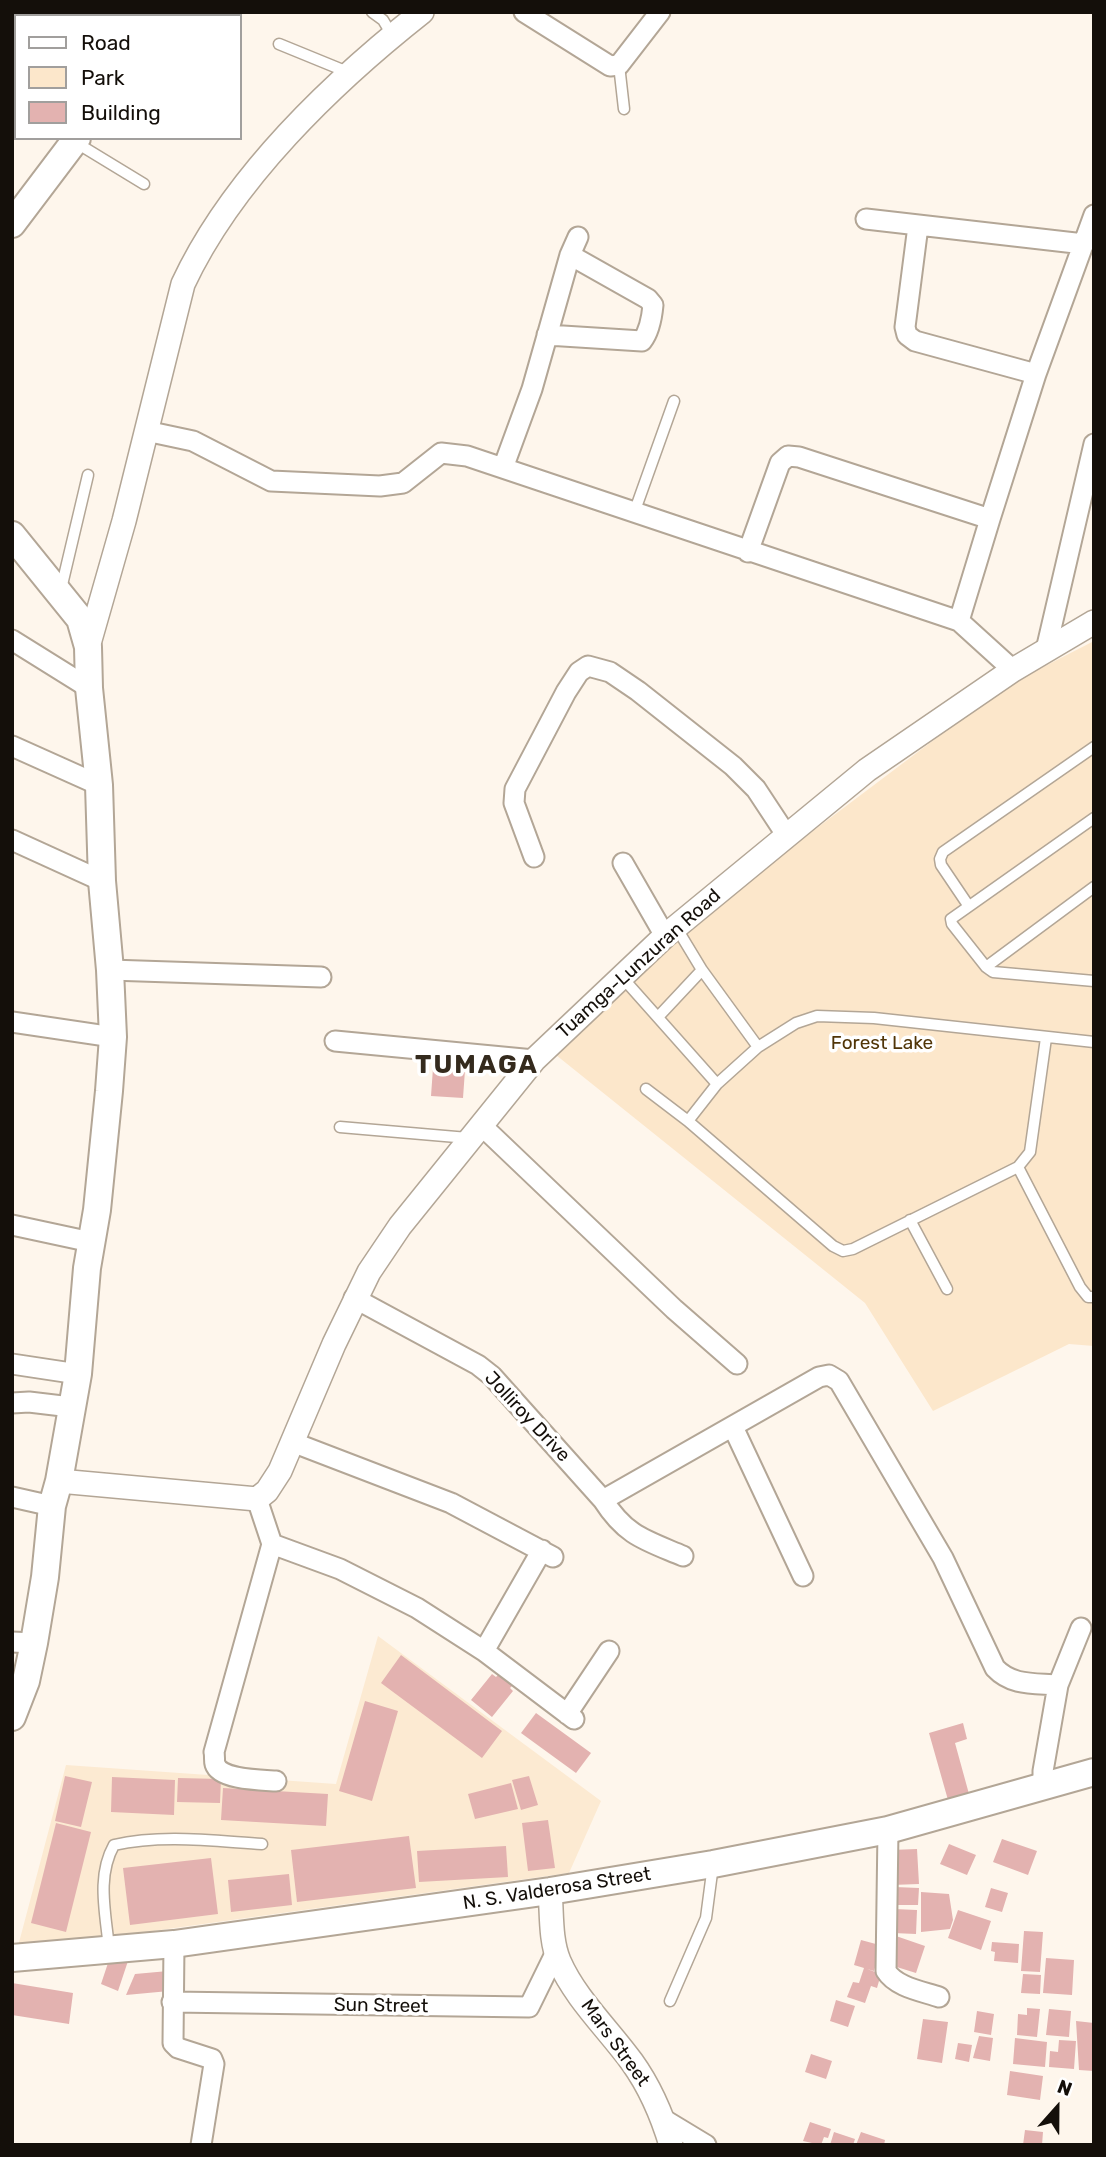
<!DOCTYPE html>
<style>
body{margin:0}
#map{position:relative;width:1106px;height:2157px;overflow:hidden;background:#fef6ec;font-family:Rubik,sans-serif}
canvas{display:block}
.frame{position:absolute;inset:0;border:14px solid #140f0a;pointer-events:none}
.legend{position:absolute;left:14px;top:14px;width:228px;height:126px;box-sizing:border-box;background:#fff;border:2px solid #a19f9d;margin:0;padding:9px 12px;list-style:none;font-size:21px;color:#140f0a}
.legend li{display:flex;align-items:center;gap:14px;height:35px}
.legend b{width:35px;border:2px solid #a19f9d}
.north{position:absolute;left:1022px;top:2073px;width:70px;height:70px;-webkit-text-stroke:5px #fff;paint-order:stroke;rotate:21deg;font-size:19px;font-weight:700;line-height:28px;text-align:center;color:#140f0a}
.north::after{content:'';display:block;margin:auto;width:24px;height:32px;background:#140f0a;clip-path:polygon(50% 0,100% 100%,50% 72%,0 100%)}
</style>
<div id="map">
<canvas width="1106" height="2157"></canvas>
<div class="frame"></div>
<ul class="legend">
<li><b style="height:9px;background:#fff"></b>Road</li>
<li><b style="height:19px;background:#fce7cb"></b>Park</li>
<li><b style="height:19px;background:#e3b2b0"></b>Building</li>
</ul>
<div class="north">N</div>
</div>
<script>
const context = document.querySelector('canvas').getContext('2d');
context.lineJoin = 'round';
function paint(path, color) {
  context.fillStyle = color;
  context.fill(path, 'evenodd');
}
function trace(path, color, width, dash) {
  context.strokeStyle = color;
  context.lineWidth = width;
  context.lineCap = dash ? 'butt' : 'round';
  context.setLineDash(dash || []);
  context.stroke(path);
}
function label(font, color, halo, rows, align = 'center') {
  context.font = font + ' Rubik,sans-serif';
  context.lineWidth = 7;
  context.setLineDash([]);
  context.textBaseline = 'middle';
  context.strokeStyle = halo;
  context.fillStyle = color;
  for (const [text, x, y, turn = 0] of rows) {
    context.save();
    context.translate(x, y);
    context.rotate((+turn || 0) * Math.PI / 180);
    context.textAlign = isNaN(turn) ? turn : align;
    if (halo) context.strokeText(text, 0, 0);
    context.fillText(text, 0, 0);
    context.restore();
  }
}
paint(new Path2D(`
 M378 1636 601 1801 569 1873 17 1950 66 1765 336 1784Z`), '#fcead2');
paint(new Path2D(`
 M1094 641V1346L1069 1344 933 1411 865 1303 551 1051 683 929 1004 687Z`), '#fce7cb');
paint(new Path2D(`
 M434 1054 466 1056 463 1098 431 1096Z
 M401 1655 502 1731 482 1758 381 1683Z
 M500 1673 514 1684 510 1688 513 1691 492 1717 471 1700 492 1674 496 1677Z
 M365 1701 398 1711 372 1801 339 1791Z
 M536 1713 591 1753 576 1773 521 1733Z
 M963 1723 967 1739 955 1743 969 1794 948 1800 929 1733Z
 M65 1776 92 1782 81 1827 55 1821Z
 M529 1776 538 1805 521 1810 512 1780Z
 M112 1777 175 1780 174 1815 111 1812Z
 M178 1778 221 1779 220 1803 177 1802Z
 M511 1783 518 1809 475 1819 468 1794Z
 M223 1788 328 1794 326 1826 221 1820Z
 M548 1820 555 1868 528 1871 522 1823Z
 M56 1823 91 1832 66 1932 31 1923Z
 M409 1836 416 1888 297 1902 291 1850Z
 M1002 1839 1037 1851 1028 1875 993 1862Z
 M949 1844 976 1855 967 1875 940 1864Z
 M506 1846 508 1877 419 1882 417 1851Z
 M917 1849 919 1884 892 1885 891 1850Z
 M211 1858 218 1914 130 1925 123 1868Z
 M289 1874 292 1905 231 1912 228 1880Z
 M895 1887 919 1888 918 1905H894Z
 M991 1888 1008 1893 1002 1912 985 1907Z
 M921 1892 949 1894 953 1920 950 1929 921 1932Z
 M894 1909 917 1910 916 1934 893 1933Z
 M958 1910 991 1921 981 1950 948 1938Z
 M1024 1931 1043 1932 1040 1972 1021 1971Z
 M896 1936 925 1946 916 1973 887 1964Z
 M861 1940 887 1947 881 1966 876 1964 874 1971 867 1969 881 1974 877 1988 871 1986 865 2003 847 1997 853 1982 859 1983 864 1968 854 1965Z
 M992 1942 1019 1944 1018 1963 994 1961 995 1952 991 1951Z
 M1046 1958 1074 1960 1072 1995 1043 1993Z
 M128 1961 118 1991 101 1984 108 1963Z
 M168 1971 169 1991 126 1995 135 1974Z
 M1023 1974 1041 1975 1040 1994 1021 1993Z
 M12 1983 73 1993 69 2024 12 2015Z
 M836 2000 855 2006 848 2027 830 2021Z
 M1027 2008 1040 2009 1037 2037 1017 2035 1018 2014 1027 2015Z
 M1049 2009 1071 2011 1069 2037 1046 2035Z
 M977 2011 994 2014 991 2035 974 2032Z
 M923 2019 948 2022 942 2063 917 2059Z
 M1076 2021 1094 2023V2071L1079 2070Z
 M979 2036 993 2038 990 2061 973 2058Z
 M1015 2038 1047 2042 1045 2067 1013 2064Z
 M1059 2040 1076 2041 1074 2069 1049 2067 1050 2051 1058 2052Z
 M958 2043 972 2045 969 2062 955 2059Z
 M811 2054 832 2061 826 2079 805 2072Z
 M1010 2071 1043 2076 1040 2100 1007 2095Z
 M810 2122 831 2129 828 2138 824 2137 821 2145 803 2141Z
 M1025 2130 1043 2132 1042 2145H1023Z
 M834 2132 855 2139 853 2145H830Z
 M861 2132 885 2140 884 2145H856Z`), '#e3b2b0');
const service = new Path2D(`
 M372 12 383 20 392 35
 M279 44 350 73
 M619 65 624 109
 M75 142 144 184
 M634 513 674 401
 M61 589 88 475
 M1094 818 951 919 952 924 986 967 993 972 1094 981
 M968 905 941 865 940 859 943 852 1094 747
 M676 927 702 970 758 1047
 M986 967 1094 887
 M621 976 717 1084
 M658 1017 702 970
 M646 1089 688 1121 833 1246 843 1251 853 1249 1018 1167 1030 1152 1046 1038
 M688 1121 717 1084 758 1047 796 1023 817 1016 874 1018 1094 1042
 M340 1127 468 1138
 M1018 1167 1080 1287 1088 1297H1094
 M910 1220 947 1289
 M109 1949C106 1914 96 1877 114 1845 162 1834 214 1841 262 1844
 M670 2001 706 1918 713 1865`);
const minor = new Path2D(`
 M524 12 610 66 619 65 660 12
 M866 219 1084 244
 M918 226 905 327 907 335 915 341 1036 374
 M547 335 642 341C649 332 652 316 653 305L648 299 570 255
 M146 431 193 441 271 481 380 486 403 483 441 453 467 456 959 621 1013 670
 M503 468 532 389 570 255 578 237
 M748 552 780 463 788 456 799 457 990 519
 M959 621 990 519 1036 374 1094 215
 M12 640 89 688
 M1046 650 1094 444
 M12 746 99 785
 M12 840 102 881
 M534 857 514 803 515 789 566 692 579 672 588 666 610 672 638 691 733 766 756 789 787 836
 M623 863 665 936
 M110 970 321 977
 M12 1022 113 1037
 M335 1041 534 1060
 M481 1125 674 1309 737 1364
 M12 1225 91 1242
 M354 1298 478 1365 492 1376 603 1500C626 1536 645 1540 683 1556
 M12 1364 78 1374
 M12 1403 29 1402 71 1407
 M733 1427 803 1576
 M292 1442 451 1503 553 1557
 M12 1497 52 1506
 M257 1499 272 1544 214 1752C215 1756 214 1761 215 1764 220 1780 262 1780 276 1781
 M603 1500 819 1377 829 1375 839 1381 943 1558 995 1668C1012 1686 1034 1683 1058 1685
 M272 1544 340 1569 417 1608 484 1651 574 1719
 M12 1642 34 1643
 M484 1651 542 1550
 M567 1714 609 1651
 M1043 1785V1771L1058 1685 1081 1628
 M888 1830 886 1971C896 1987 921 1991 939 1997
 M174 1944 173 2043 178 2048 212 2059 214 2064 201 2145
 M172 2002 529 2007 556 1952
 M663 2119 706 2145`);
const tertiary = new Path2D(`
 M88 647 124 521 183 284C232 179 332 83 422 12
 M59 1481 257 1499 267 1491 280 1471 334 1344 369 1272 400 1226 534 1060 665 936 867 770 1013 670 1094 622
 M550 1891C552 1913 550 1940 559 1961 575 1998 608 2029 632 2062 650 2087 662 2115 671 2145`);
const secondary = new Path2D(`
 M129 16V12
 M12 224 77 138
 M12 535 80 619 88 647 89 688 99 785 102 881 110 970 113 1037 109 1091 97 1210 87 1268 78 1374 59 1481 52 1506 45 1577 34 1643 26 1681 12 1717
 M12 1958 174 1944 550 1891 713 1864 888 1830 1094 1772`);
trace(service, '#b3a696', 13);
trace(minor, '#b3a696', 23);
trace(tertiary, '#b3a696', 26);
trace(secondary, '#b3a696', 30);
trace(service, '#fff', 10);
trace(minor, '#fff', 19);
trace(tertiary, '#fff', 23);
trace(secondary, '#fff', 26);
label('19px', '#140f0a', '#fff', [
 ["Tuamga-Lunzuran Road",639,964,-42],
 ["Jolliroy Drive",527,1417,47],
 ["N. S. Valderosa Street",557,1889,-9],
 ["Sun Street",381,2006,1],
 ["Mars Street",615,2043,54]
]);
label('19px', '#513507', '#fff', [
 ["Forest Lake",882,1044]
]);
context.letterSpacing = '2px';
label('bold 26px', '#342a1d', '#fff', [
 ["TUMAGA",477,1065]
]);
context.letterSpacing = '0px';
</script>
